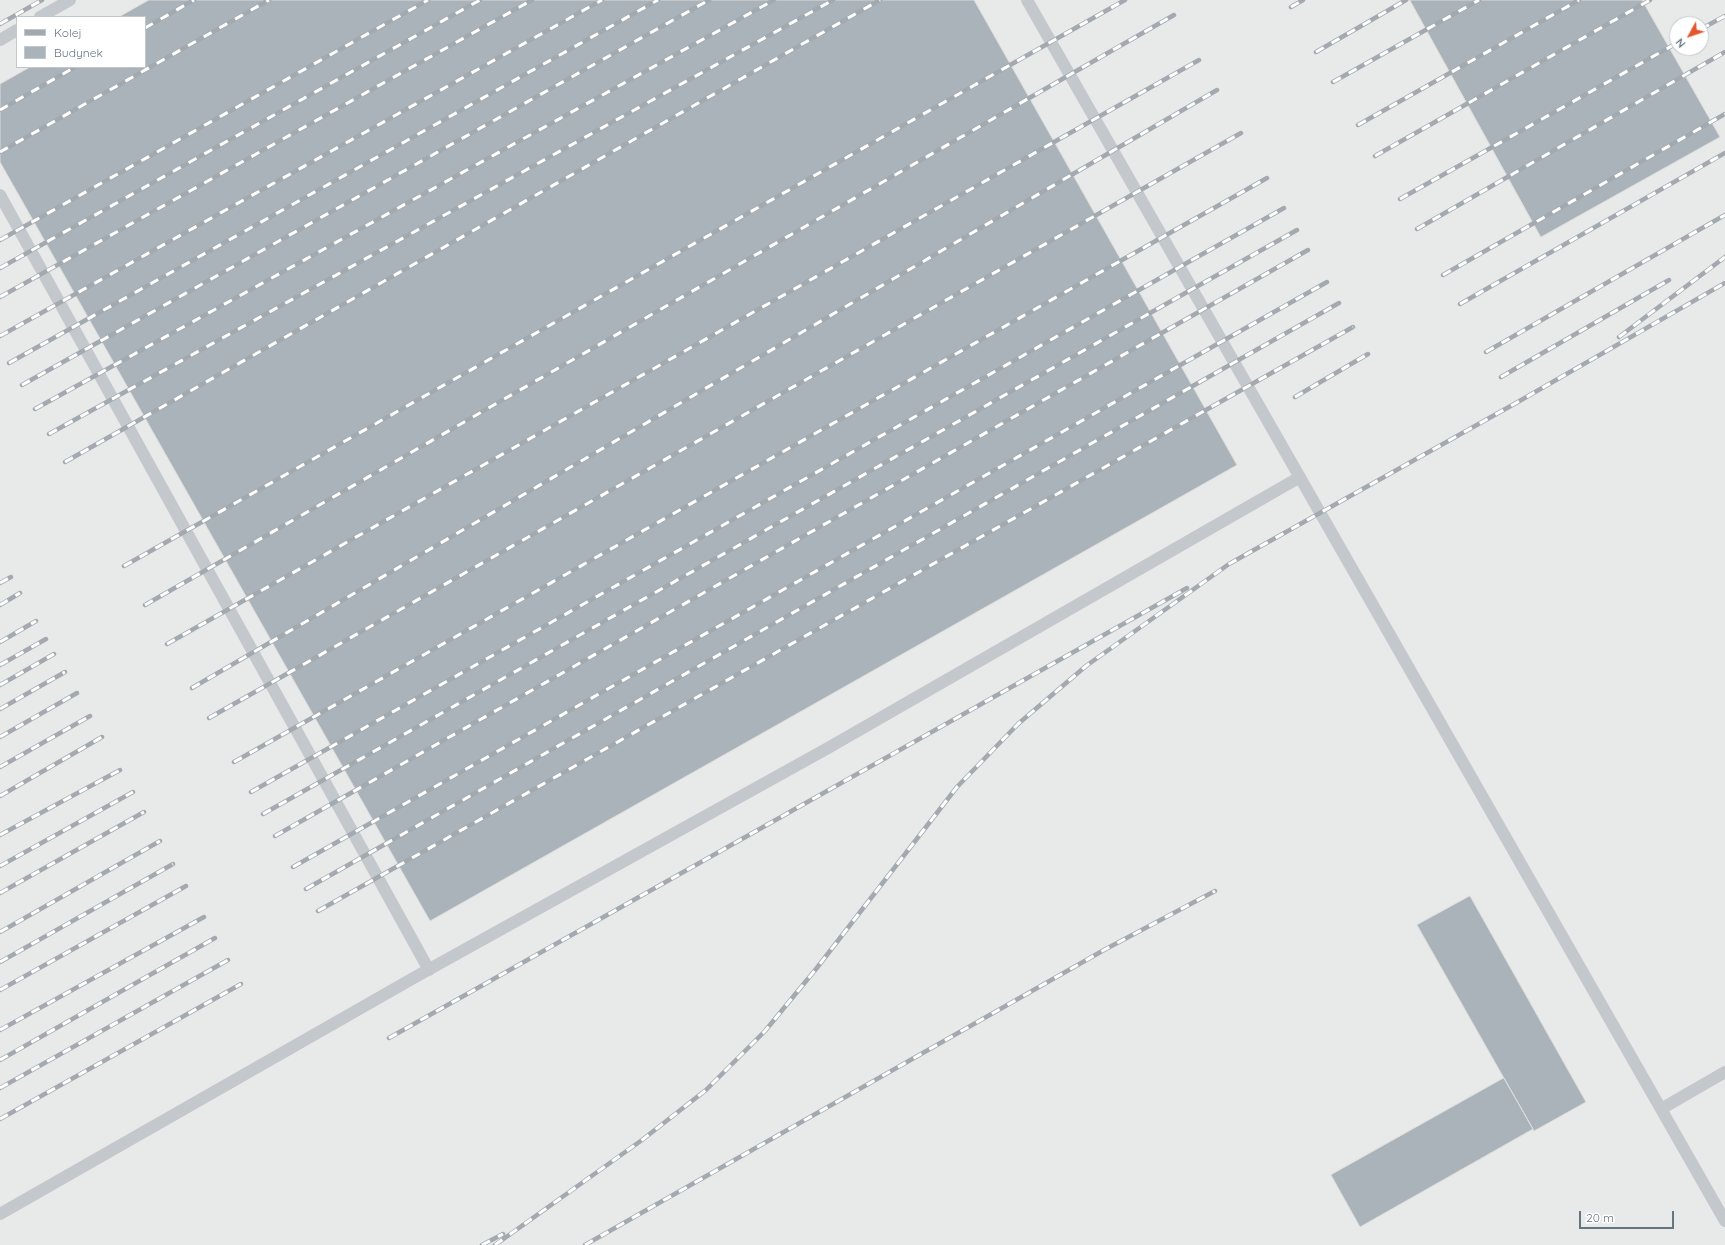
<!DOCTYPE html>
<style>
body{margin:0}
#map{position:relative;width:1725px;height:1245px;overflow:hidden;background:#fafaf8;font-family:Quicksand,sans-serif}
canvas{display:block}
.legend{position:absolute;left:16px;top:16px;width:130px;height:52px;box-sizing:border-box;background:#fff;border:1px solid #c1c8cd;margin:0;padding:5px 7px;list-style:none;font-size:12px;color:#657683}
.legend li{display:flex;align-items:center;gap:8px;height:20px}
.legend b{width:20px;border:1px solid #c1c8cd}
.north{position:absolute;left:1669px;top:16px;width:40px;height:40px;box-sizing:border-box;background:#fff;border:1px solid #c1c8cd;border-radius:50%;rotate:230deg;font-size:11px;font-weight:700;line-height:16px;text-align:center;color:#657683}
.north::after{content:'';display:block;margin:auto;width:14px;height:18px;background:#e4572e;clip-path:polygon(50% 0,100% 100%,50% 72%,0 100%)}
.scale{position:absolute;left:1579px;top:1211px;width:95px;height:18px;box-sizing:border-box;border:2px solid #657683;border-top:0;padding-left:5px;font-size:12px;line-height:14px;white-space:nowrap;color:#657683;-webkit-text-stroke:3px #fff;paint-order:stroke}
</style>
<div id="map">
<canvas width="1725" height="1245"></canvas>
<ul class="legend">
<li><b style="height:5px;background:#a2aab0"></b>Kolej</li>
<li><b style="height:11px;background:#aab3b9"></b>Budynek</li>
</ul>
<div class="north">N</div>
<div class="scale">20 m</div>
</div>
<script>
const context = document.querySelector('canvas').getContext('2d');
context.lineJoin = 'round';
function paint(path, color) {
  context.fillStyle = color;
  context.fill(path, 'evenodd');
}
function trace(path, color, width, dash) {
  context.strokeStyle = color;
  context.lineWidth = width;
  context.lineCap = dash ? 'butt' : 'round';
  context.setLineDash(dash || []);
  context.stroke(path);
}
paint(new Path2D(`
 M0 0H1725V1245H0ZM17 17H145V67H17ZM1677 24H1701V48H1677Z`), '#e8e9e9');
const building = new Path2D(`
 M149 0H974L1237 465 430 921 0 162V84L30 67H145V17H119Z
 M1410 0H1642L1720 137 1541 237Z
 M1470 896 1586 1102 1534 1131 1417 925Z
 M1504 1078 1533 1129 1360 1227 1331 1175Z`);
paint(building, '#aab3b9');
trace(building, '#dcdcda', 1);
trace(new Path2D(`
 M1027 0 1661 1109 1725 1072
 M40 17 70 0
 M0 40 17 30
 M0 195 429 970
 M1661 1109 1725 1221
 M0 1214 417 976 828 748 1300 477`), '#c3c8cc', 12);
const rail = new Path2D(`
 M1291 7 1303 0
 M0 24 42 0
 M145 28 194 0
 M1701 29 1725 16
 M1316 52 1406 0
 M1333 82 1479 0
 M0 110 75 67
 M1358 125 1579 0
 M0 152 269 0
 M1375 156 1650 0
 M1400 199 1677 43
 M1417 229 1725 52
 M0 240 428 0
 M0 268 480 0
 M1443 275 1725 114
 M0 297 532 0
 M1460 304 1725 153
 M0 336 602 0
 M1619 337 1725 257
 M1486 352 1725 215
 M9 363 658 0
 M1501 377 1669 280
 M22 385 709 0
 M1295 397 1368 354
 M35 409 774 0
 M49 434 833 0
 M65 462 880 0
 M124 566 1125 0
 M0 583 11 577
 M0 605 20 593
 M145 605 1174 15
 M0 642 36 621
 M167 644 1199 60
 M0 665 46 639
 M0 685 54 654
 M192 688 1217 90
 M0 709 65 672
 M209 718 1241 133
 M0 737 77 693
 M234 762 1267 178
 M0 767 90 716
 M251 792 1284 208
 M0 796 102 737
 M263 814 1297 230
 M0 835 120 770
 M275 836 1308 250
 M0 866 133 792
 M293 867 1327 282
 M306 889 1339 303
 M0 893 144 812
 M318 911 1353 327
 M0 932 160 841
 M0 962 173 864
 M0 990 186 886
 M0 1030 204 917
 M389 1038 1187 588
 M0 1060 215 938
 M0 1088 228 960
 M0 1119 241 984
 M482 1245 503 1234
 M495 1245 642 1140 706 1090 765 1031 816 969 957 787 1018 724 1086 666 1229 564 1516 403 1725 283
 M585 1245 1104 950 1215 891`);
trace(rail, '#a2aab0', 4.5);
trace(rail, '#fff', 3, [9]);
</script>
